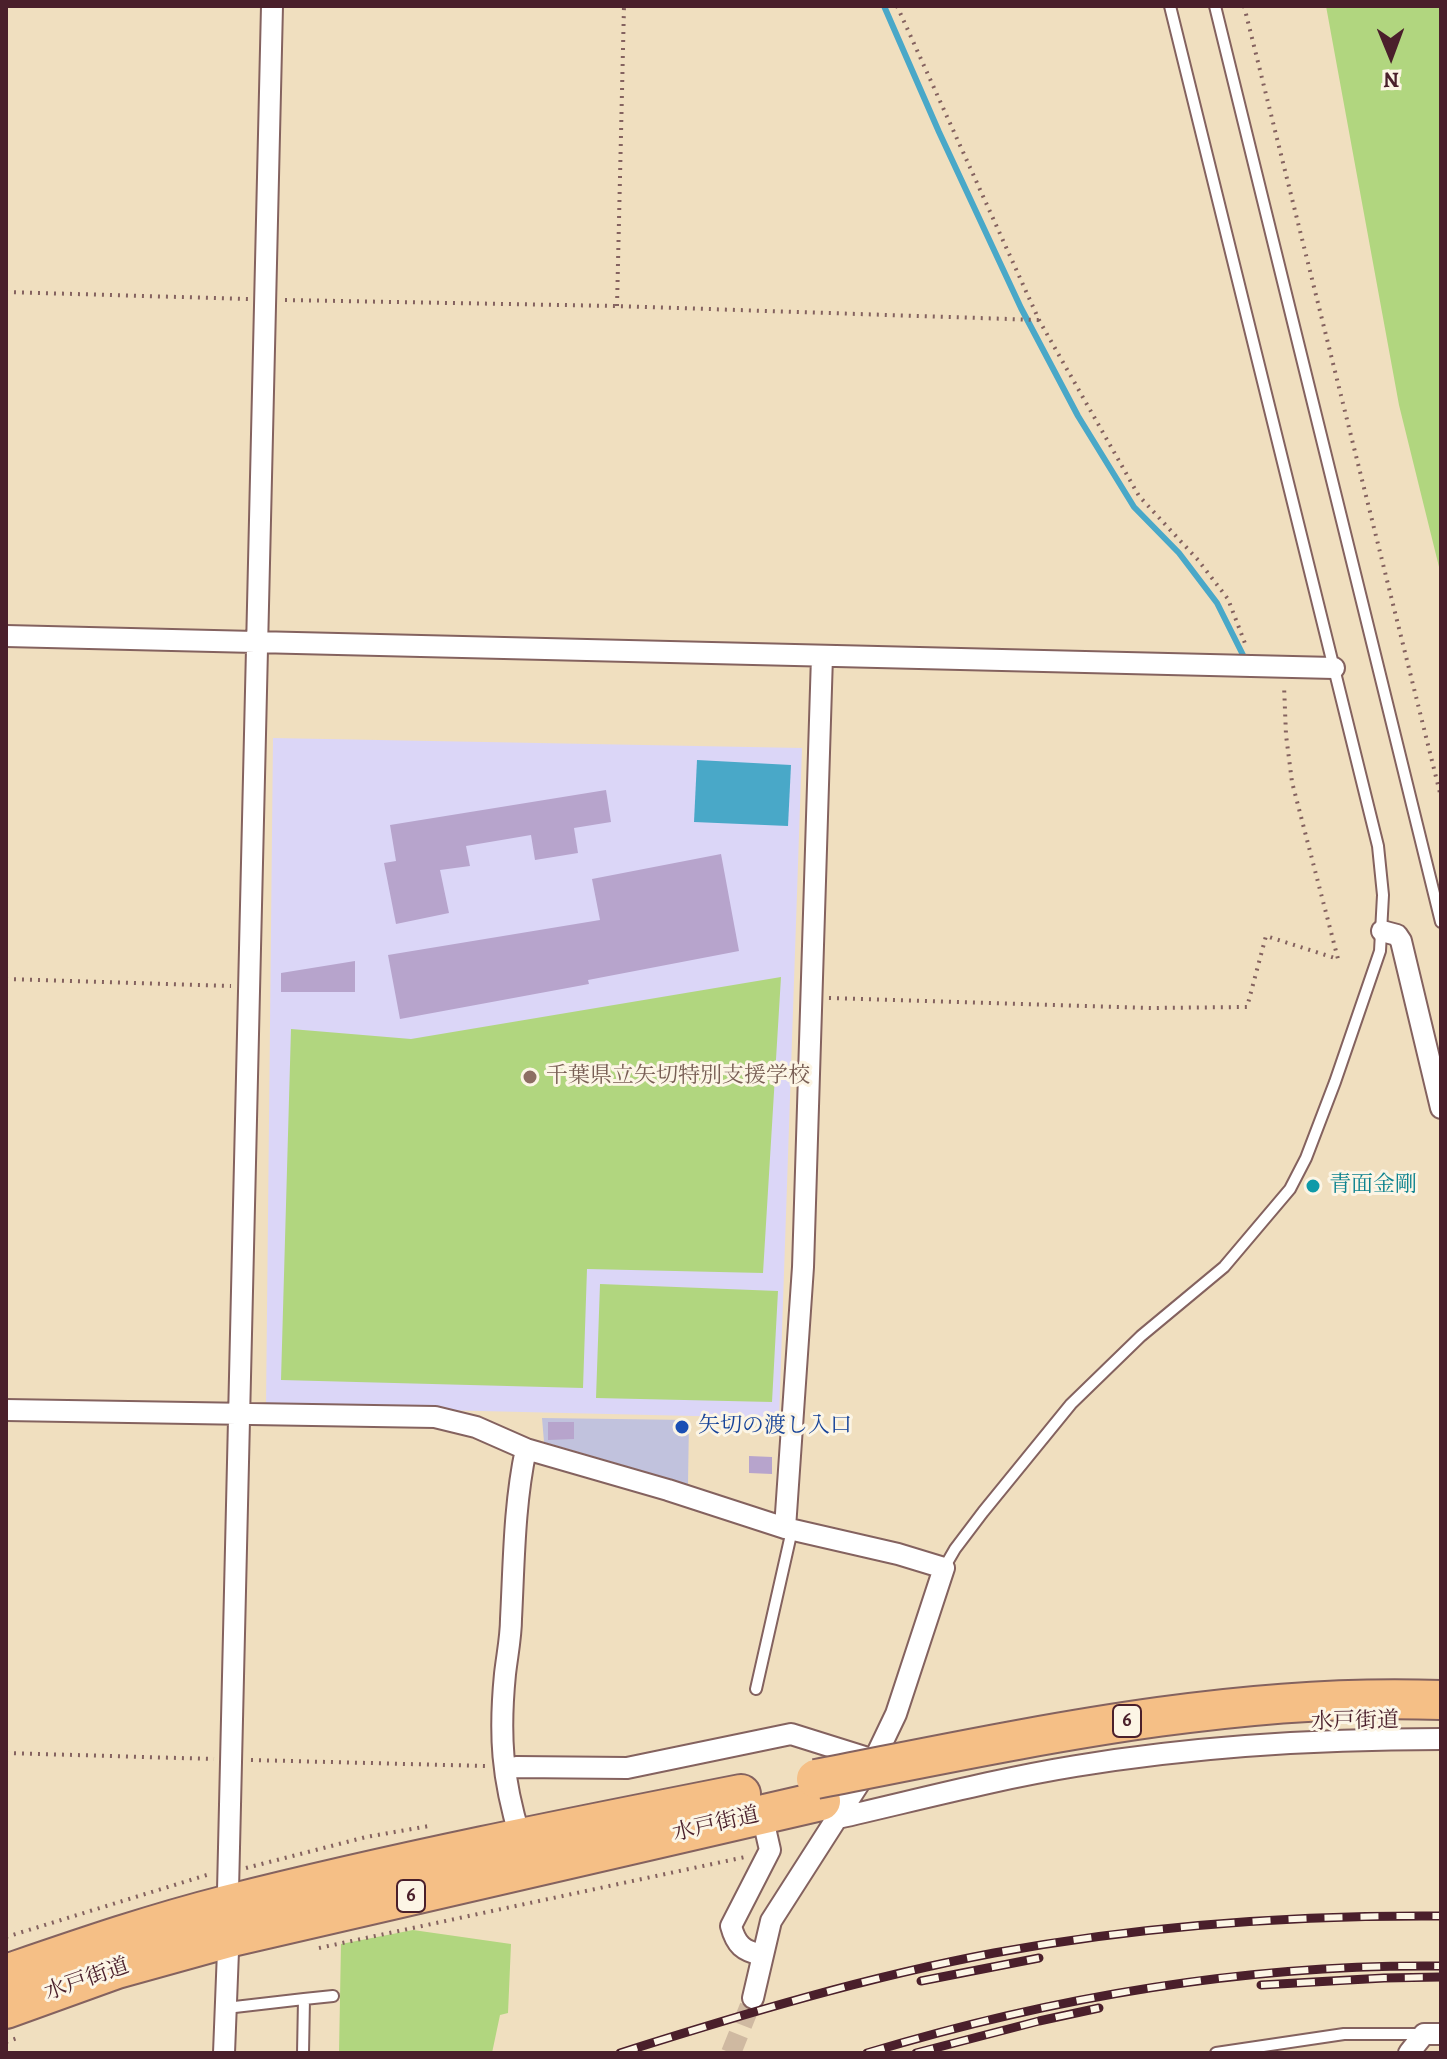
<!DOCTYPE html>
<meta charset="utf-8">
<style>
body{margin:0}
#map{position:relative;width:1447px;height:2059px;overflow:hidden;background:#f0dfbf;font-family:Alegreya,serif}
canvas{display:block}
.frame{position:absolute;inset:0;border:8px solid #4a1f2b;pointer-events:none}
.north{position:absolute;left:1351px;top:16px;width:80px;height:80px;-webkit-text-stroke:6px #fcf5e5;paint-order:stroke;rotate:179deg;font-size:22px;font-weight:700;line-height:32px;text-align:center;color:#4a1f2b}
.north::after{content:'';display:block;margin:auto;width:28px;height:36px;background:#4a1f2b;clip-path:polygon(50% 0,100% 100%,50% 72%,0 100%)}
</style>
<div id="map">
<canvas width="1447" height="2059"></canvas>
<div class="frame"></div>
<div class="north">N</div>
</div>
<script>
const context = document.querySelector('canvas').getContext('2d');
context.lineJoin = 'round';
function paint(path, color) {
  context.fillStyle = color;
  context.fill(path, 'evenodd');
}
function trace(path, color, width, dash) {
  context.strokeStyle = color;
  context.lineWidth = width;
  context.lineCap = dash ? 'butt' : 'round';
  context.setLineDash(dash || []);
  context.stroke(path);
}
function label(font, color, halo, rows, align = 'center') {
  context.font = font + ' Alegreya,"Noto Serif JP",serif';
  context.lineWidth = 6;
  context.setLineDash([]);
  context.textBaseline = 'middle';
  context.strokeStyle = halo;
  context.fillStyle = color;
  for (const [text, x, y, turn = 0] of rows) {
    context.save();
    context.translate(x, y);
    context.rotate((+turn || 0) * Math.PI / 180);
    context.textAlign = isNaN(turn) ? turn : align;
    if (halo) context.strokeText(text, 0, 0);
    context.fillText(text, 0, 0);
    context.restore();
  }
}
paint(new Path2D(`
 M273 738 802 748 779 1418 266 1406Z`), '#dbd6f7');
paint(new Path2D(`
 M542 1418 689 1420 688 1484 544 1442Z`), '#c1c2dd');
paint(new Path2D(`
 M1326 6H1441V575L1399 405Z
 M781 977 763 1273 587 1269 583 1388 281 1380 291 1029 411 1039Z
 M600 1284 778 1291 772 1402 596 1398Z
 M413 1930 511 1944 508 2013 500 2015 492 2053H339L341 1944Z`), '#b1d67f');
paint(new Path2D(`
 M697 760 791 765 788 826 694 822Z`), '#49a8c8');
trace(new Path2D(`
 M884 6 939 132 1021 308 1078 416 1134 507 1179 553 1217 603 1243 655`), '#49a8c8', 6);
paint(new Path2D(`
 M606 790 611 822 574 828 578 853 535 860 531 835 466 846 470 866 440 870 449 913 396 924 384 863 396 861 390 825Z
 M721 854 739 951 588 980 589 984 400 1019 388 955 600 920 592 879Z
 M355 961V992H281V973Z
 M548 1422H574V1439L548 1440Z
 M749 1456 772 1457V1474L749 1473Z`), '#b7a4cc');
trace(new Path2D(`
 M731 2053 753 1998`), '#cfb9a1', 20, [20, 10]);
const lane = new Path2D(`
 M1215 6 1441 922
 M944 1568 955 1549 983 1512 1071 1404 1141 1336 1224 1267 1290 1189 1306 1158 1335 1082 1380 951 1383 895 1378 846 1170 6
 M756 1689 792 1530
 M304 1999 333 1996
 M226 2008 304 1999 303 2053
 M1216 2053 1344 2034H1422`);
const street = new Path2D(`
 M6 636 1334 668
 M1382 931 1397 935 1401 941 1441 1108
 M6 1410 435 1417 476 1427 526 1449 668 1490 785 1528 898 1554 944 1568 896 1714 874 1760 771 1921 753 1998
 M785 1528 803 1267 822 656
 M516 1767 627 1768 791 1734 874 1760
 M762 1815 770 1850 731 1926C736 1945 743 1951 762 1955
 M838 1818C917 1800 996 1779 1076 1766 1197 1746 1318 1739 1441 1739
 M520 1837C502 1778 499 1735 505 1674 507 1656 511 1637 511 1619 514 1562 514 1505 526 1449
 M228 1890 272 6
 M224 2053 228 1951
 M1409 2053 1424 2034H1441`);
const highway = new Path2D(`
 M6 1974C79 1949 151 1924 226 1905 396 1862 568 1828 741 1794
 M6 2009 117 1969 236 1936 821 1801`);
trace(lane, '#84625f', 14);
trace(street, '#84625f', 24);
trace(highway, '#84625f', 42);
trace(new Path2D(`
 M897 6 1039 320 1139 496 1198 560 1228 599 1246 646
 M1244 6 1441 797
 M6 292 249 299
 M285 300 617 306 1039 320
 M617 306 624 6
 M6 979 231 986
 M829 998 1151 1008 1247 1007 1266 936 1338 959 1292 782 1286 735 1284 685
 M6 1753 214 1759
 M251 1760 486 1766
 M246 1868 366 1837 429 1826
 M6 1937 210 1874
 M319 1948 745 1857
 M6 2042 20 2037`), '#84625f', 4, [2, 6]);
trace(lane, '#fff', 10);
trace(street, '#fff', 20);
trace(highway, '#f5bf86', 38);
const rail = new Path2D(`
 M921 1981 1039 1958
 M1261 1985 1384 1978 1441 1977
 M620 2053C743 2014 867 1977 994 1953 1140 1926 1293 1915 1441 1916
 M867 2053C1053 1997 1246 1964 1441 1966
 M916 2053 1039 2021 1099 2008`);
trace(rail, '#4a1f2b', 9);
trace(rail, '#fcf5e5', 6, [18]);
const highwayBridge = new Path2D(`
 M816 1779C1022 1739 1231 1692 1441 1700`);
trace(highwayBridge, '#84625f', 42, []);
trace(highwayBridge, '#f5bf86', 38);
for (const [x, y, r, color] of [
 [530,1077,8,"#8d6e63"],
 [1313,1186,8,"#0f9aa8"],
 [682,1427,8,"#1a4fb4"]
]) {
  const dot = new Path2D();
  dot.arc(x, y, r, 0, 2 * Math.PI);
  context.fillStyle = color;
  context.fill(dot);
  trace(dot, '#fcf5e5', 3);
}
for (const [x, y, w] of [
 [1127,1721,28],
 [411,1896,28]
]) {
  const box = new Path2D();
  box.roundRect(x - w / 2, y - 16, w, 32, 6);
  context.fillStyle = '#fcf5e5';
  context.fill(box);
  trace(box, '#4a1f2b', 2);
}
label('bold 20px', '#4a1f2b', null, [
 ["6",1127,1721],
 ["6",411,1896]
]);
label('22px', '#785e54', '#fcf5e5', [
 ["千葉県立矢切特別支援学校",546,1077]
], 'left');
label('22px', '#0d838f', '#fcf5e5', [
 ["青面金剛",1329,1186]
], 'left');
label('22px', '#164399', '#fcf5e5', [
 ["矢切の渡し入口",698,1427]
], 'left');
label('22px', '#4a1f2b', '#fcf5e5', [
 ["水戸街道",1355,1722,-1],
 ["水戸街道",716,1825,-13],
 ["水戸街道",87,1980,-19]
]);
</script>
